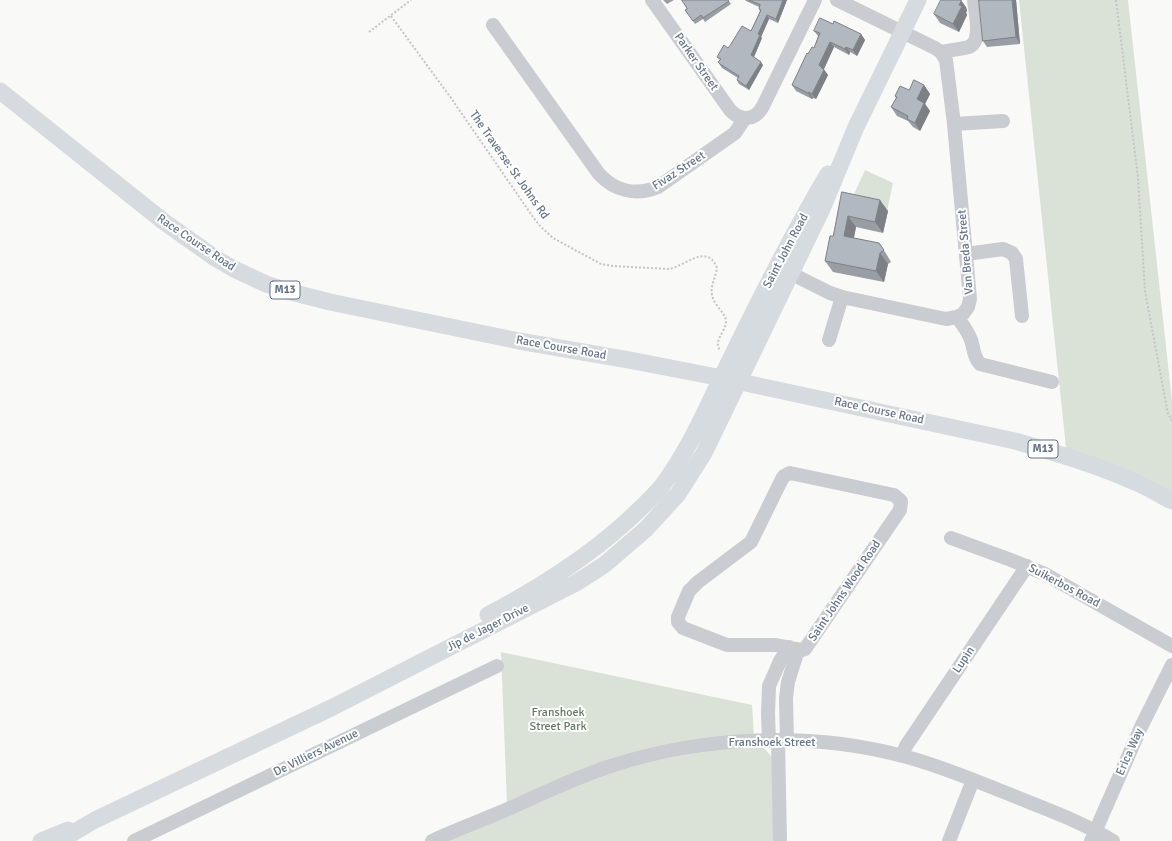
<!DOCTYPE html>
<style>
body{margin:0}
canvas{display:block;background:#f9f9f7}
</style>
<canvas width="1172" height="841"></canvas>
<script>
const context = document.querySelector('canvas').getContext('2d');
context.lineJoin = 'round';
function paint(path, color) {
  context.fillStyle = color;
  context.fill(path, 'evenodd');
}
function trace(path, color, width, dash) {
  context.strokeStyle = color;
  context.lineWidth = width;
  context.lineCap = dash ? 'butt' : 'round';
  context.setLineDash(dash || []);
  context.stroke(path);
}
function label(font, color, halo, rows, align = 'center') {
  context.font = font + ' Signika,sans-serif';
  context.lineWidth = 4;
  context.setLineDash([]);
  context.textBaseline = 'middle';
  context.strokeStyle = halo;
  context.fillStyle = color;
  for (const [text, x, y, turn = 0] of rows) {
    context.save();
    context.translate(x, y);
    context.rotate((+turn || 0) * Math.PI / 180);
    context.textAlign = isNaN(turn) ? turn : align;
    if (halo) context.strokeText(text, 0, 0);
    context.fillText(text, 0, 0);
    context.restore();
  }
}
paint(new Path2D(`
 M1019 0H1128L1172 401V493L1066 448Z
 M865 170 893 183 887 211 850 203Z
 M501 652 752 705 754 736 724 738 507 805Z
 M762 746 772 757 775 841H444L560 791 629 766 707 750Z`), '#dae2d8');
trace(new Path2D(`
 M1116 0 1138 178 1145 291 1168 414 1172 421
 M391 16 451 98 533 217 540 226 553 238 601 264 613 266 669 269C684 267 707 242 717 268 716 277 710 286 712 295 714 306 727 314 726 322 725 333 712 342 721 351
 M369 32 411 0`), '#c2c4c7', 2, [2, 2]);
trace(new Path2D(`
 M652 0 730 110C740 121 754 121 762 108L815 0
 M493 25 599 174C615 191 636 196 658 187L735 133 745 118
 M941 52C949 50 962 49 969 47 983 41 975 12 974 0
 M954 124 1003 121
 M966 254 1003 249 1012 253 1016 259 1022 316
 M790 273 830 293 842 297 946 319 957 317 963 314 968 307 970 299 954 124 946 60 941 52 935 48 837 0
 M957 317C962 324 968 331 971 340 974 348 973 357 980 364L1052 382
 M829 340 842 297
 M790 473 894 495 901 501 900 510 805 649 802 650 776 645H727L683 628 678 622V617L689 591 698 582 751 542 782 479 784 476Z
 M951 538 1011 560 1045 574 1172 646
 M769 741 768 714 769 686 780 661 789 647
 M778 741 780 841
 M787 741 786 698 788 682 798 650
 M902 755 906 746 1027 566
 M134 841 497 666
 M432 841C457 829 483 820 508 809 542 794 576 777 611 766 703 736 809 731 903 756 938 765 971 779 1004 792 1040 807 1079 820 1113 841
 M949 841 973 780
 M1091 841 1141 727 1172 665`), '#c9ccd0', 14);
trace(new Path2D(`
 M0 91 163 221 215 258 234 269 266 284 291 292 330 302 519 341 629 360 722 378 1015 441C1056 453 1098 465 1137 483 1149 488 1160 495 1172 501
 M488 615C537 589 584 560 626 522 638 511 651 499 662 486 692 446 710 400 732 356 762 294 793 233 828 174
 M41 841 68 830
 M59 841 95 820 331 708 576 583 604 565 646 529 678 494 704 453 822 209 856 127 918 0`), '#d6dbe0', 17);
paint(new Path2D(`
 M663 0H674L667 4Z
 M728 0 731 4 705 22 703 19 695 24 685 10 687 9Z
 M745 0H787L778 23 769 19 761 37 762 38 754 57 763 65 749 90 739 84 737 80 738 78 722 68 718 62 720 60 717 57 751 31 760 11 759 9V7L746 1Z
 M1016 0 1020 44 987 47 983 41Z
 M966 7 967 11 966 12 967 15 959 32 940 23 934 14Z
 M833 24 861 34 865 40 857 56 850 52 849 55 834 47 824 69 828 75 816 99 813 98 812 99 796 91 792 85 808 54 814 48 818 36 814 31Z
 M924 85 930 94 925 104 930 111 920 131 913 127 908 121 897 116 891 107 896 98 895 96Z
 M842 192 888 211 883 233 856 227 854 238 879 243 887 255 891 262 888 264 884 282 833 272 825 261 833 236Z`), '#999ea5');
paint(new Path2D(`
 M783 0H787L778 23 776 19Z
 M958 0H961L966 7 967 11 966 12 967 15 959 32 953 24Z
 M1012 0H1016L1020 44 1016 37Z
 M767 15 769 19 761 37 762 38 753 59 751 55 758 34Z
 M861 34 865 40 857 56 853 50Z
 M830 42 834 47 823 71 819 65Z
 M846 47 850 52 849 55 845 49Z
 M761 62 763 65 749 90 746 86Z
 M824 70 828 75 816 99 812 94Z
 M924 85 930 94 925 104 930 111 920 131 915 123 917 99Z
 M809 92 813 98 812 99 808 93Z
 M880 200 888 211 883 233 875 222Z
 M848 216 856 227 852 247 844 236Z
 M880 253 888 264 884 282 876 271Z`), '#7d8186');
const building = new Path2D(`
 M682 0H728L729 1 703 18 701 15 693 21 685 10 687 9Z
 M749 0H783L776 19 767 15 758 34 760 35 751 55 761 62 746 86 737 80 739 76 720 64 718 62 721 59 717 57 724 45 728 48 731 44 742 26 751 31 761 10 759 9 760 5Z
 M941 0H961V2L959 5 962 6 953 24 934 14Z
 M979 0H1012L1016 37 983 41Z
 M820 18 833 24 834 21 861 34 853 50 846 47 845 49 830 42 819 65 824 70 812 94 809 92 808 93 792 85 807 53 808 54 812 47 814 48 820 33 814 31Z
 M914 80 924 85 917 99 924 103 915 123 907 119 908 116 891 107 897 97 895 96 900 86 909 90Z
 M842 192 880 200 875 222 848 216 844 236 879 243 884 250 880 253 876 271 825 261 830 236H833Z`);
paint(building, '#b2b8c0');
trace(building, '#7d8186', 1);
for (const [x, y, w] of [
 [285,290,30],
 [1043,449,30]
]) {
  const box = new Path2D();
  box.roundRect(x - w / 2, y - 9, w, 18, 3);
  context.fillStyle = '#fff';
  context.fill(box);
  trace(box, '#66758a', 1);
}
label('bold 11px', '#66758a', null, [
 ["M13",285,290],
 ["M13",1043,449]
]);
label('12px', '#66758a', '#fff', [
 ["Parker Street",696,62,55],
 ["The Traverse: St Johns Rd",509,165,55],
 ["Fivaz Street",679,171,-33],
 ["Race Course Road",196,243,34],
 ["Saint John Road",786,251,-62],
 ["Van Breda Street",966,252,-95],
 ["Race Course Road",561,348,10],
 ["Race Course Road",879,411,12],
 ["Suikerbos Road",1064,586,28],
 ["Saint Johns Wood Road",845,591,-56],
 ["Jip de Jager Drive",488,628,-27],
 ["Lupin",964,660,-56],
 ["Franshoek Street",772,743],
 ["Erica Way",1130,752,-66],
 ["De Villiers Avenue",316,753,-26]
]);
label('12px', '#637b62', '#fff', [
 ["Franshoek",558,713],
 ["Street Park",558,727]
]);
</script>
